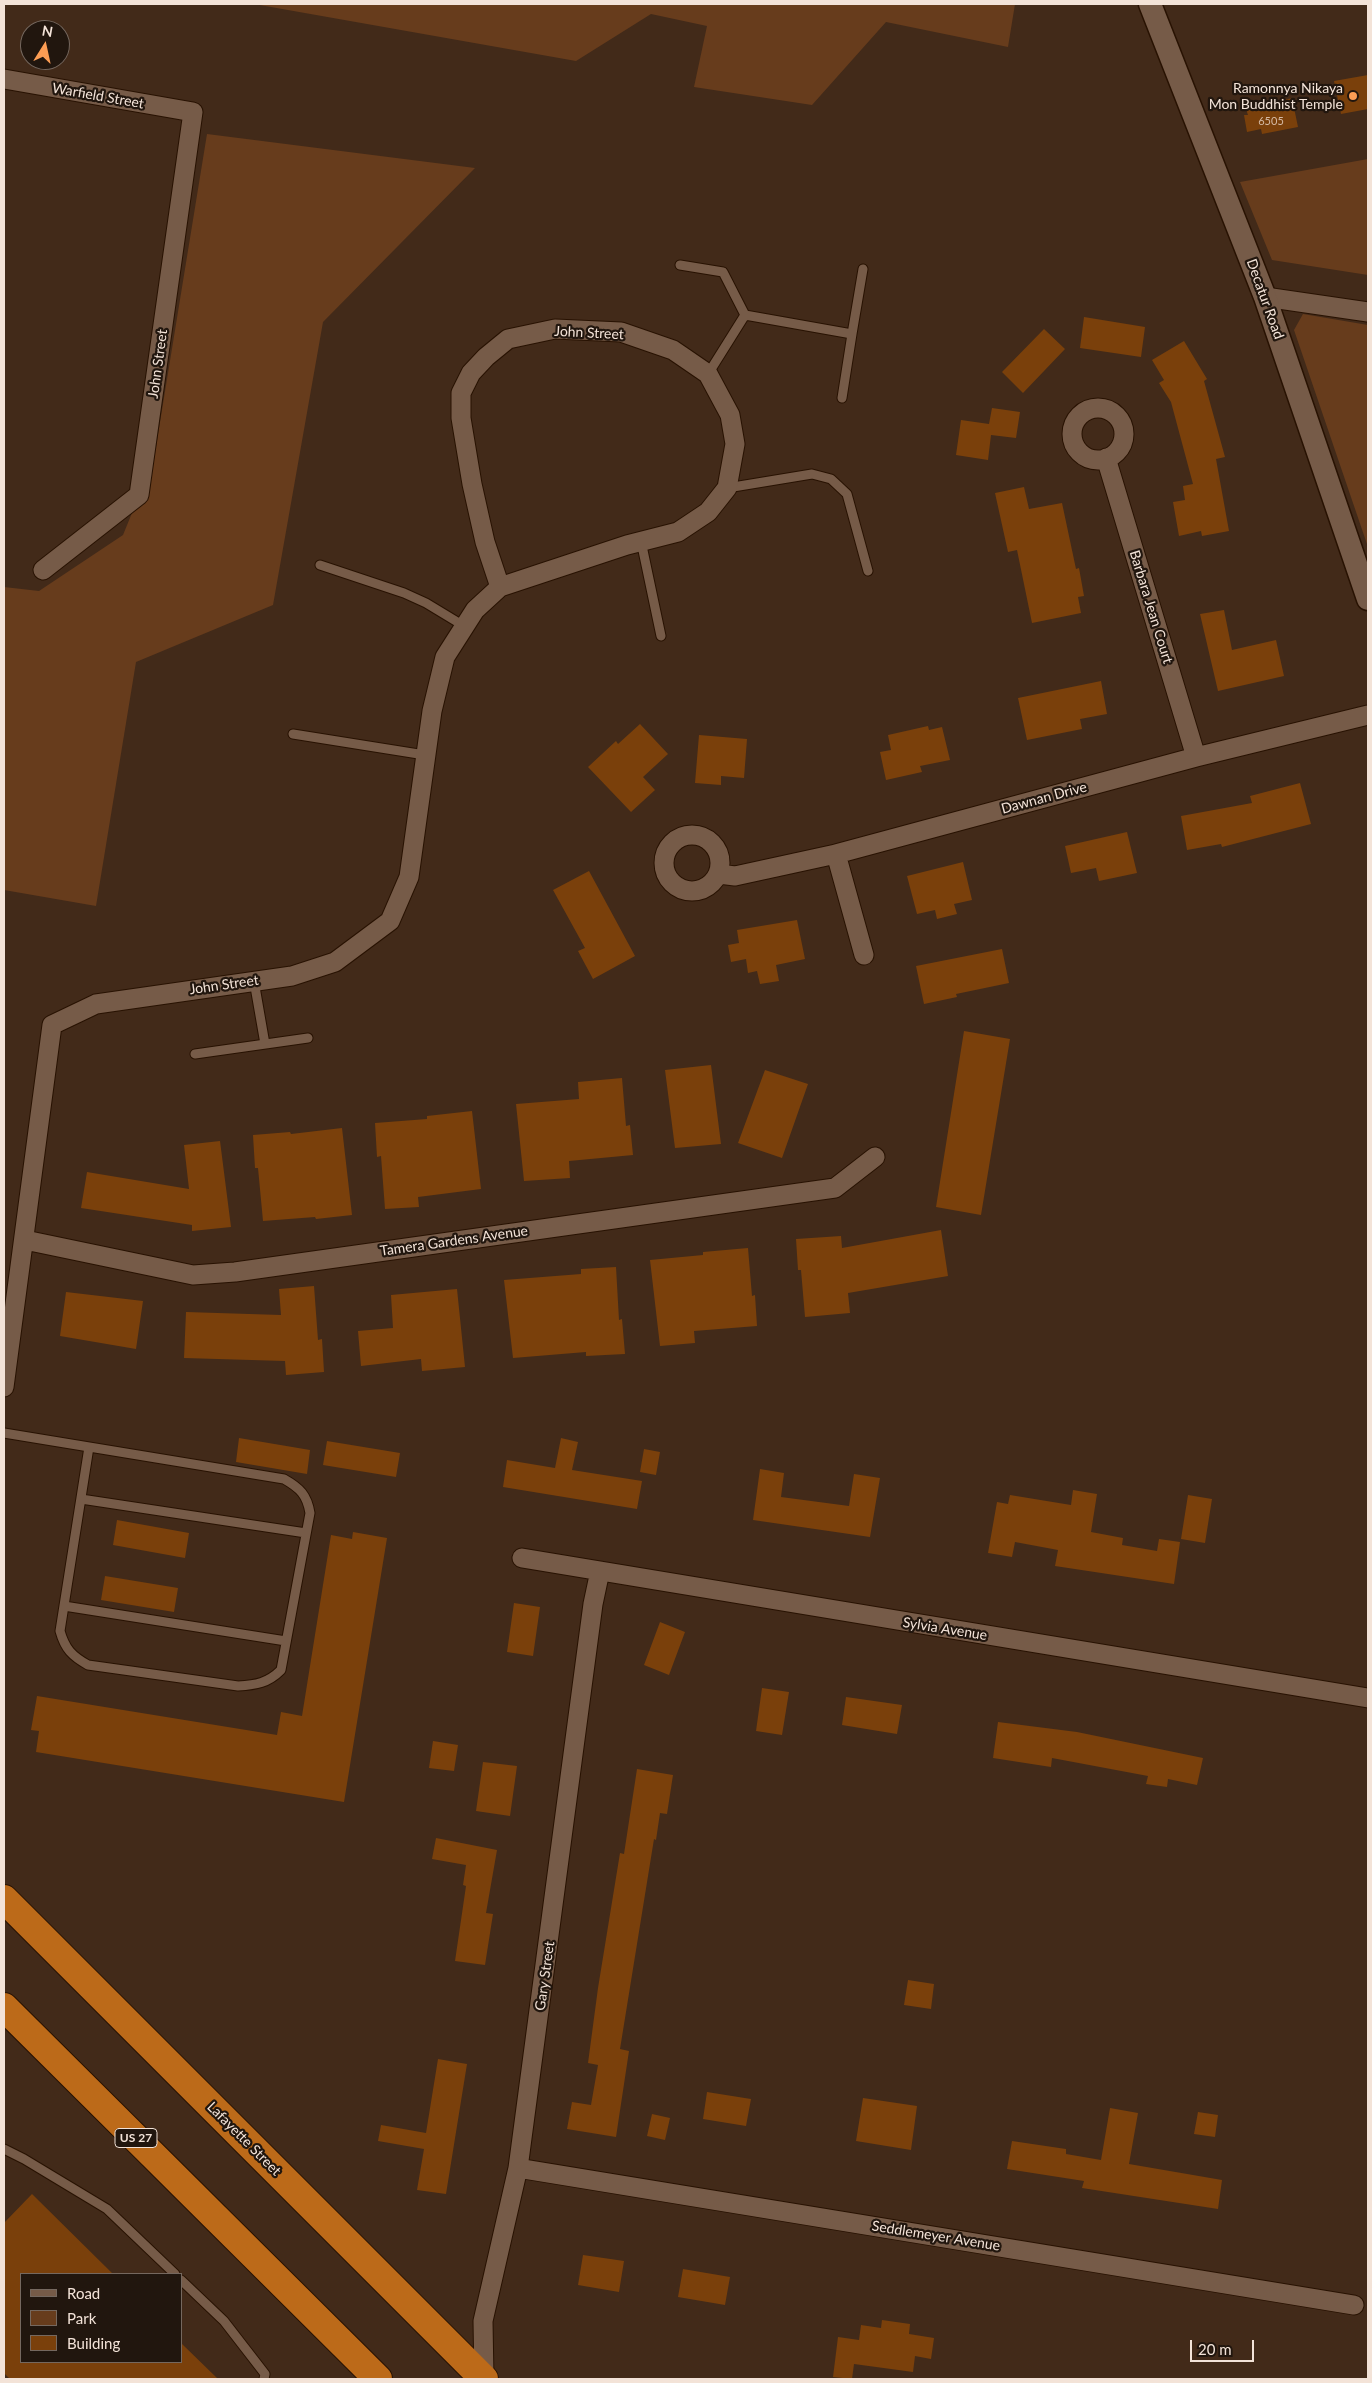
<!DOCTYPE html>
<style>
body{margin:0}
#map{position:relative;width:1372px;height:2383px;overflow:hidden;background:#422a19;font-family:Lato,sans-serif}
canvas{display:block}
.frame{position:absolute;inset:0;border:5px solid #f3e3d8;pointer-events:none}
.legend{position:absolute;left:20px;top:2273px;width:162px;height:90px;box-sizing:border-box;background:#21160e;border:1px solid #75685f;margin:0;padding:6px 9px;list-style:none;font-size:15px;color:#f3e3d8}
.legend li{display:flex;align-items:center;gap:10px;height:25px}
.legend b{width:25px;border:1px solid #75685f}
.north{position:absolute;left:20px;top:20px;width:50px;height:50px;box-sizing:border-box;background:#21160e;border:1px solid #75685f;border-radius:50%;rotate:10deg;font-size:14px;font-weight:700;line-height:20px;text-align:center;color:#f3e3d8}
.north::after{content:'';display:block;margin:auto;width:18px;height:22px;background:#fc9d54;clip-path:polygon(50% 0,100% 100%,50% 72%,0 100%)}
.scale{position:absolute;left:1190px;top:2340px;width:64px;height:22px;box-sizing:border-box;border:2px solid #f3e3d8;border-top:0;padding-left:6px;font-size:15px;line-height:18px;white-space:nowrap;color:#f3e3d8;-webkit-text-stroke:4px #21160e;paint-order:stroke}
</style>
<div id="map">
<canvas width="1372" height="2383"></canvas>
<div class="frame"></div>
<ul class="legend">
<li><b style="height:6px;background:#765b48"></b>Road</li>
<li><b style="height:14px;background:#673c1c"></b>Park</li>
<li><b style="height:14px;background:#7a400b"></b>Building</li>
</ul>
<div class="north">N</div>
<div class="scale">20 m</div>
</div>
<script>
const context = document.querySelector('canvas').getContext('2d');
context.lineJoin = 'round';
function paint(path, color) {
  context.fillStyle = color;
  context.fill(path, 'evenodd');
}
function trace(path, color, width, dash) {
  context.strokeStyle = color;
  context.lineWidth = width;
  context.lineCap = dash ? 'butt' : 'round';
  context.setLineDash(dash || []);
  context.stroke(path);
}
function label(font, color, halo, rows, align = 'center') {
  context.font = font + ' Lato,sans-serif';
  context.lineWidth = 4.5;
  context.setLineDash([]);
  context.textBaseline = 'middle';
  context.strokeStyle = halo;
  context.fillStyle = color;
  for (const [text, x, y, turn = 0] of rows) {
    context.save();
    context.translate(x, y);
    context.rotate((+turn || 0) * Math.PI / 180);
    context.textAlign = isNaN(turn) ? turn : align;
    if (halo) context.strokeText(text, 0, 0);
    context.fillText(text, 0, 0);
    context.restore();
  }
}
paint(new Path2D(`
 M254 4H1015L1008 47 886 22 812 105 694 87 707 26 651 14 576 61Z
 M207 134 475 168 323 322 273 605 136 662 96 906 4 890V587L39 591 123 535 154 459Z
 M1368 159V275L1272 260 1240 182Z
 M1303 314 1368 325V547L1294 330Z`), '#673c1c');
paint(new Path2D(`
 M1368 75V109L1341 114 1334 81Z
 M1292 98 1298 127 1262 134 1261 129 1247 132 1244 115H1248L1246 109Z
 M1084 317 1145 327 1141 357 1080 348Z
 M1044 329 1065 349 1023 393 1002 372Z
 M1184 341 1207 379 1204 381 1225 457 1216 459 1229 531 1202 536 1201 531 1179 536 1173 502 1185 500 1183 486 1193 484 1171 402 1159 383 1164 380 1152 360Z
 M992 408 1020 412 1016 438 991 435 988 460 956 455 961 420 989 424Z
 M1024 487 1029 509 1062 503 1076 569 1079 568 1084 596 1078 597 1081 613 1032 623 1017 550 1008 552 995 493Z
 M1224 610 1232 650 1276 640 1284 676 1218 691 1200 614Z
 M1101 681 1107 714 1080 719 1082 729 1027 740 1018 698Z
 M640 724 668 754 643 777 655 790 631 812 588 767 616 741 618 744Z
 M928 726 929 730 942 727 950 760 920 766 922 772 886 780 880 752 891 750 888 735Z
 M699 735 747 739 744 778 721 776V785L695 783Z
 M1300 783 1311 824 1222 847 1221 844 1187 850 1181 816 1252 803 1250 796Z
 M1127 832 1137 873 1099 881 1096 868 1071 873 1065 846Z
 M963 862 972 900 954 904 957 914 937 919 935 910 917 914 907 876Z
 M589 871 635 956 593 979 578 951 585 948 553 890Z
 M797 920 805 959 776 965 779 981 760 984 757 971 748 973 746 959 731 962 728 945 739 943 737 930Z
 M1002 949 1009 983 956 994 957 997 924 1004 916 966Z
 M964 1031 1010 1039 981 1215 936 1207Z
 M711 1065 721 1144 675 1148 665 1070Z
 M765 1070 808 1084 782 1158 738 1143Z
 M622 1078 626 1126 630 1125 633 1155 569 1161 570 1178 524 1181 516 1104 579 1099 578 1082Z
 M472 1111 481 1189 418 1197 419 1207 385 1209 381 1156 377 1157 375 1123 427 1119V1116Z
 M342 1128 352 1215 316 1219 315 1217 263 1221 258 1168H255L253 1135 290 1132 291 1134Z
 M220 1141 231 1227 192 1231V1225L81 1208 87 1172 189 1189 184 1145Z
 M941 1230 948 1276 848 1293 850 1313 805 1317 801 1270H798L796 1239 841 1236 842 1248Z
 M748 1248 752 1296 755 1295 757 1326 694 1331 695 1343 660 1346 650 1260 703 1255V1252Z
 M616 1267 619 1320 622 1319 625 1354 586 1356V1352L513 1358 504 1280 581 1274V1269Z
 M314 1286 318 1340 322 1339 324 1372 286 1375 285 1361 184 1358 186 1312 281 1315 279 1289Z
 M457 1289 465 1367 422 1371 421 1359 361 1366 358 1331 393 1328 391 1295Z
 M66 1292 143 1301 136 1349 60 1336Z
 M239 1438 310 1450 307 1474 236 1462Z
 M561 1438 578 1442 572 1470 642 1481 637 1509 503 1487 507 1460 555 1468Z
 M327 1441 400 1453 396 1477 323 1465Z
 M644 1449 660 1452 656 1475 640 1472Z
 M760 1469 784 1473 781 1497 849 1506 854 1474 880 1478 870 1537 753 1520Z
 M1073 1490 1097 1494 1091 1532 1123 1538 1122 1545 1157 1551 1159 1539 1180 1542 1174 1584 1055 1566 1058 1550 1015 1542 1012 1557 988 1553 997 1502 1008 1504 1010 1495 1071 1505Z
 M1188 1495 1212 1499 1205 1543 1181 1539Z
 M117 1520 189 1533 185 1558 113 1545Z
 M353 1532 387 1538 344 1802 36 1752 39 1731 31 1730 37 1696 277 1735 281 1712 302 1716 331 1535 352 1539Z
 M105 1576 178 1588 174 1612 101 1600Z
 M514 1603 540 1607 533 1656 507 1652Z
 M660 1622 685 1632 669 1675 644 1665Z
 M762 1688 789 1692 782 1735 756 1731Z
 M846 1697 902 1705 897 1734 842 1725Z
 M998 1722 1077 1732 1203 1758 1197 1785 1168 1779 1167 1787 1146 1784 1148 1776 1052 1758 1051 1767 993 1758Z
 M433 1741 458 1745 454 1771 429 1768Z
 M483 1762 517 1766 510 1816 476 1811Z
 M637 1769 673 1775 667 1814 660 1813 656 1840 654 1839 620 2049 629 2051 616 2137 567 2129 572 2102 591 2105 598 2065 588 2063 598 1988 620 1853 624 1854Z
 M436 1838 497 1850 486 1913 493 1914 485 1965 455 1961 466 1886 463 1885 466 1865 432 1859Z
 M908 1980 934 1984 931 2009 904 2005Z
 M438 2059 467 2064 446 2194 417 2190 424 2149 378 2141 381 2125 426 2133Z
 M707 2092 751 2099 746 2126 703 2119Z
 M863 2098 917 2106 911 2150 856 2141Z
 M1110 2108 1138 2113 1129 2164 1222 2180 1218 2209 1082 2188 1084 2181 1007 2169 1012 2141 1066 2149V2154L1101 2160Z
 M1198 2112 1218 2115 1215 2137 1194 2134Z
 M652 2114 670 2118 665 2140 647 2136Z
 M32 2194 113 2274H21V2362H181V2343L218 2379H10L4 2373V2223Z
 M583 2255 624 2261 619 2292 578 2285Z
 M683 2269 730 2277 725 2305 678 2297Z
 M882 2320 910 2324 909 2334 934 2338 931 2359 915 2356 913 2372 854 2364 852 2379 833 2377 838 2337 859 2340 861 2325 881 2328Z`), '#7a400b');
const service = new Path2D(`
 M680 265 723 272 745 315
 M708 374 745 315 852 334 863 269
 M842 398 852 334
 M727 488 812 474 831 479 847 494 868 571
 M641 541 661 636
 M320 565 404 593 426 603 464 626
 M293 734 425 755
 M254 981 265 1044
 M195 1054 308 1038
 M4 1433 284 1479C300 1488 307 1495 310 1513L281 1670C268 1683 256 1685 238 1686L88 1665C72 1656 65 1649 60 1631L89 1447
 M81 1499 306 1533
 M64 1606 286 1641
 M4 2149 24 2159 107 2209 175 2274
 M181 2280 224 2321 265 2374 264 2379`);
const minor = new Path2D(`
 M4 79 193 112 139 495 43 570
 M1265 297 1368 312
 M1072 434a26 26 0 1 1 52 0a26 26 0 1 1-52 0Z
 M1106 458 1196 757
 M664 863a28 28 0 1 1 56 0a28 28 0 1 1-56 0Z
 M836 854 864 955
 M719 874 735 876 836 854 1196 757 1368 715
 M25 1240 193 1275 235 1272 835 1188 875 1157
 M4 1387 52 1025 96 1004 292 976 335 962 390 921 409 877 432 711 445 657 475 610 500 587 627 545 678 532 708 512 727 488 735 444 730 415 708 374 673 350 621 332 555 329 508 339 486 357 471 373 461 393V418L472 484 485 542 500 587
 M522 1558 1368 1698
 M518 2168 1354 2305
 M484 2379 483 2321 518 2168 593 1604 600 1571`);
const tertiary = new Path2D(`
 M1150 4 1265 297 1368 599`);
const trunk = new Path2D(`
 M4 1899 484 2379
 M4 2007 378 2379`);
trace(service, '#281202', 11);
trace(minor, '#281202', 21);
trace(tertiary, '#281202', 25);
trace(trunk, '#281202', 30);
trace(service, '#765b48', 9);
trace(minor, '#765b48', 19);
trace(tertiary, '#765b48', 22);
trace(trunk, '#bc6a19', 28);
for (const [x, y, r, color] of [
 [1353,96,5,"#fc9d54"]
]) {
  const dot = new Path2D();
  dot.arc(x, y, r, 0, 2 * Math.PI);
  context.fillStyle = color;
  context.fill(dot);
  trace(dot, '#21160e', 2);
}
label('11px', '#d5baa5', null, [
 ["6505",1271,121]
]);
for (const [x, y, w] of [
 [136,2138,42]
]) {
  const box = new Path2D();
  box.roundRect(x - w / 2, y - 9.5, w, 19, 4);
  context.fillStyle = '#21160e';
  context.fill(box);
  trace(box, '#f3e3d8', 1);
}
label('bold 12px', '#f3e3d8', null, [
 ["US 27",136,2138]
]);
label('14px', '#f3e3d8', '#21160e', [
 ["Ramonnya Nikaya",1343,88],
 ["Mon Buddhist Temple",1343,104]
], 'right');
label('14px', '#f3e3d8', '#21160e', [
 ["Warfield Street",98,96,10],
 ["Decatur Road",1265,299,70],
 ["John Street",589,333,3],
 ["John Street",158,364,-82],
 ["Barbara Jean Court",1151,607,73],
 ["Dawnan Drive",1044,798,-15],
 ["John Street",224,985,-8],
 ["Tamera Gardens Avenue",454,1241,-8],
 ["Sylvia Avenue",945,1629,9],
 ["Gary Street",545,1976,-82],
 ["Lafayette Street",244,2139,45],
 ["Seddlemeyer Avenue",936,2236,9]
]);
</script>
